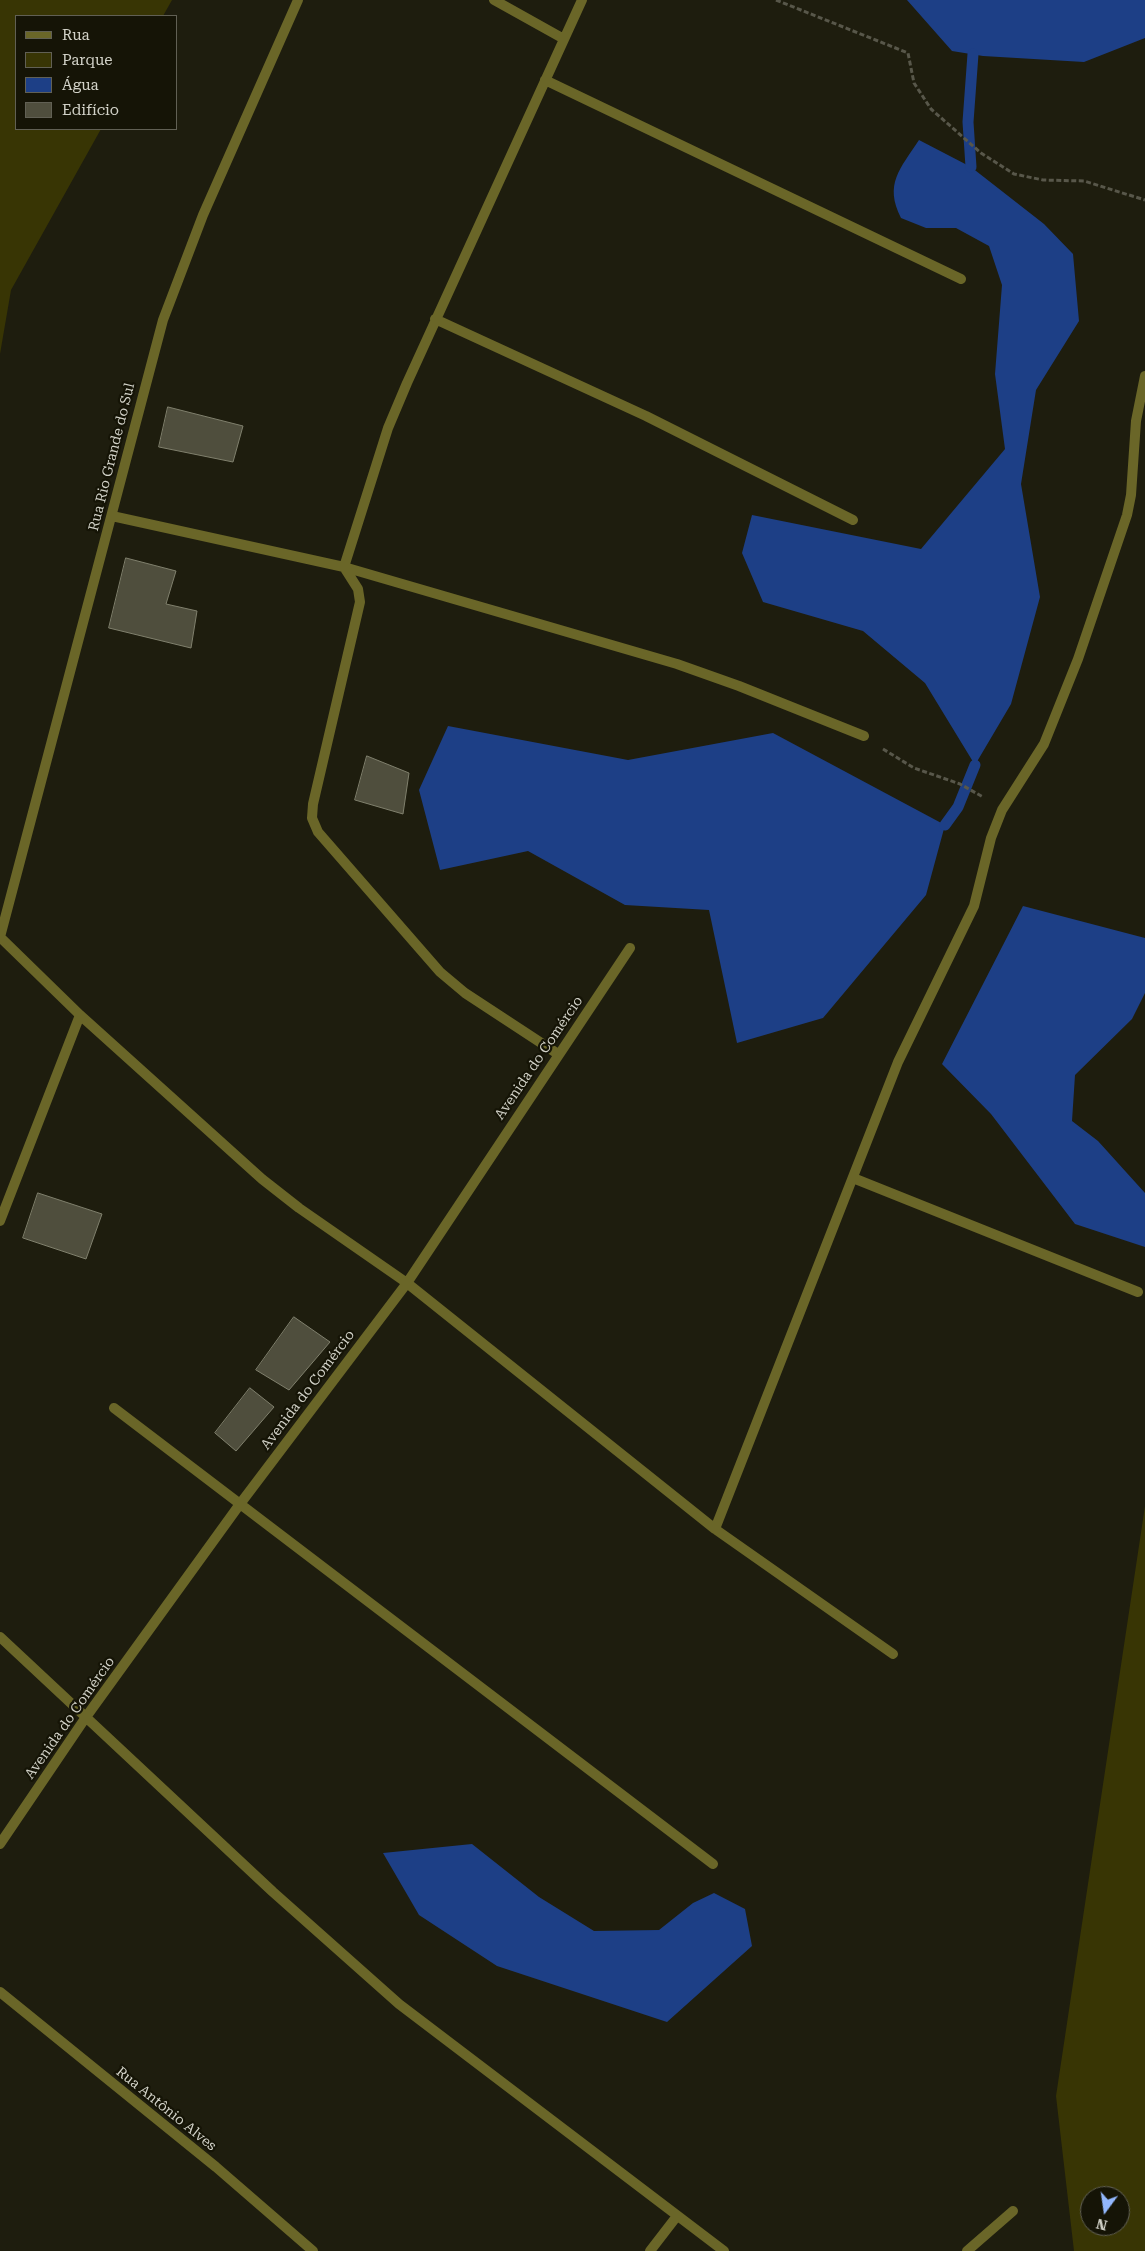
<!DOCTYPE html>
<meta charset="utf-8">
<style>
body{margin:0}
#map{position:relative;width:1145px;height:2251px;overflow:hidden;background:#1e1d0e;font-family:"Roboto Serif",serif}
canvas{display:block}
.legend{position:absolute;left:15px;top:15px;width:162px;height:115px;box-sizing:border-box;background:#151406;border:1px solid #616054;margin:0;padding:6px 9px;list-style:none;font-size:15px;color:#d2d2c8}
.legend li{display:flex;align-items:center;gap:10px;height:25px}
.legend b{width:25px;border:1px solid #616054}
.north{position:absolute;left:1080px;top:2186px;width:50px;height:50px;box-sizing:border-box;background:#151406;border:1px solid #616054;border-radius:50%;rotate:194deg;font-size:14px;font-weight:700;line-height:20px;text-align:center;color:#d2d2c8}
.north::after{content:'';display:block;margin:auto;width:18px;height:22px;background:#92b7fd;clip-path:polygon(50% 0,100% 100%,50% 72%,0 100%)}
</style>
<div id="map">
<canvas width="1145" height="2251"></canvas>
<ul class="legend">
<li><b style="height:6px;background:#6a6628"></b>Rua</li>
<li><b style="height:14px;background:#383504"></b>Parque</li>
<li><b style="height:14px;background:#1d3f86"></b>Água</li>
<li><b style="height:14px;background:#4f4e3d"></b>Edifício</li>
</ul>
<div class="north">N</div>
</div>
<script>
const context = document.querySelector('canvas').getContext('2d');
context.lineJoin = 'round';
function paint(path, color) {
  context.fillStyle = color;
  context.fill(path, 'evenodd');
}
function trace(path, color, width, dash) {
  context.strokeStyle = color;
  context.lineWidth = width;
  context.lineCap = dash ? 'butt' : 'round';
  context.setLineDash(dash || []);
  context.stroke(path);
}
function label(font, color, halo, rows, align = 'center') {
  context.font = font + ' "Roboto Serif",serif';
  context.lineWidth = 4.5;
  context.setLineDash([]);
  context.textBaseline = 'middle';
  context.strokeStyle = halo;
  context.fillStyle = color;
  for (const [text, x, y, turn = 0] of rows) {
    context.save();
    context.translate(x, y);
    context.rotate((+turn || 0) * Math.PI / 180);
    context.textAlign = isNaN(turn) ? turn : align;
    if (halo) context.strokeText(text, 0, 0);
    context.fillText(text, 0, 0);
    context.restore();
  }
}
paint(new Path2D(`
 M0 0H172L163 16H16V129H101L11 290 0 354Z
 M1145 1506V2251H1074L1056 2096ZM1090 2196H1120V2226H1090Z`), '#383504');
paint(new Path2D(`
 M907 0H1145V38L1084 62 983 56 952 51Z
 M919 140 971 167 1044 224 1073 254 1079 321 1036 390 1021 484 1040 597 1011 704 975 765 925 683 863 631 763 602 742 553 752 515 921 549 1005 449 995 374 1002 285 989 246 956 228H926L901 218C884 184 900 169 919 140Z
 M448 726 628 760 773 733 945 825 926 895 823 1018 737 1043 709 910 625 905 528 851 440 870 419 790Z
 M1023 906 1145 938V993L1132 1019 1075 1075 1072 1121 1098 1141 1145 1193V1247L1075 1224 991 1114 942 1064Z
 M472 1844 539 1897 594 1931 659 1930 693 1903 714 1893 745 1909 752 1946 667 2022 497 1966 419 1915 383 1853Z`), '#1d3f86');
trace(new Path2D(`
 M971 167 968 122 973 54
 M945 825 958 807 975 765`), '#1d3f86', 11);
const building = new Path2D(`
 M168 407 243 426 233 462 159 447Z
 M126 558 176 571 166 604 197 611 191 648 109 628Z
 M367 756 409 773 403 814 355 800Z
 M38 1193 102 1214 86 1259 23 1238Z
 M294 1317 330 1342 289 1390 256 1370Z
 M250 1388 274 1407 236 1451 215 1433Z`);
paint(building, '#4f4e3d');
trace(building, '#80806d', 1);
trace(new Path2D(`
 M776 0 908 53 914 83 931 109 981 153 1014 174 1043 180 1084 181 1145 200
 M883 749 914 768 960 784 983 797`), '#58574a', 3, [5, 2.5]);
trace(new Path2D(`
 M494 0 564 39
 M545 80 961 279
 M435 319 646 416 853 520
 M112 516 344 567 677 664 739 686 864 736
 M0 937 80 1015 262 1179 299 1208 407 1283 715 1529 893 1654
 M0 937 163 320 203 215 298 0
 M558 1054 465 993 440 972 318 832 312 818 313 804 360 602 358 589 344 567 388 428 407 383 582 0
 M853 1178 1138 1292
 M0 1221 80 1015
 M114 1408 713 1864
 M715 1529 898 1062 974 906 991 838 1002 810 1044 744 1078 659 1127 515 1131 495 1136 421 1145 376
 M0 1637 273 1892 399 2004 724 2251
 M0 1844 86 1717 240 1504 407 1283 630 948
 M0 1992 216 2167 313 2251
 M650 2251 677 2216
 M967 2251 1013 2211`), '#6a6628', 10);
label('14px', '#d2d2c8', '#151406', [
 ["Rua Rio Grande do Sul",112,457,-76],
 ["Avenida do Comércio",539,1058,-56],
 ["Avenida do Comércio",308,1390,-53],
 ["Avenida do Comércio",70,1718,-55],
 ["Rua Antônio Alves",166,2109,39]
]);
</script>
